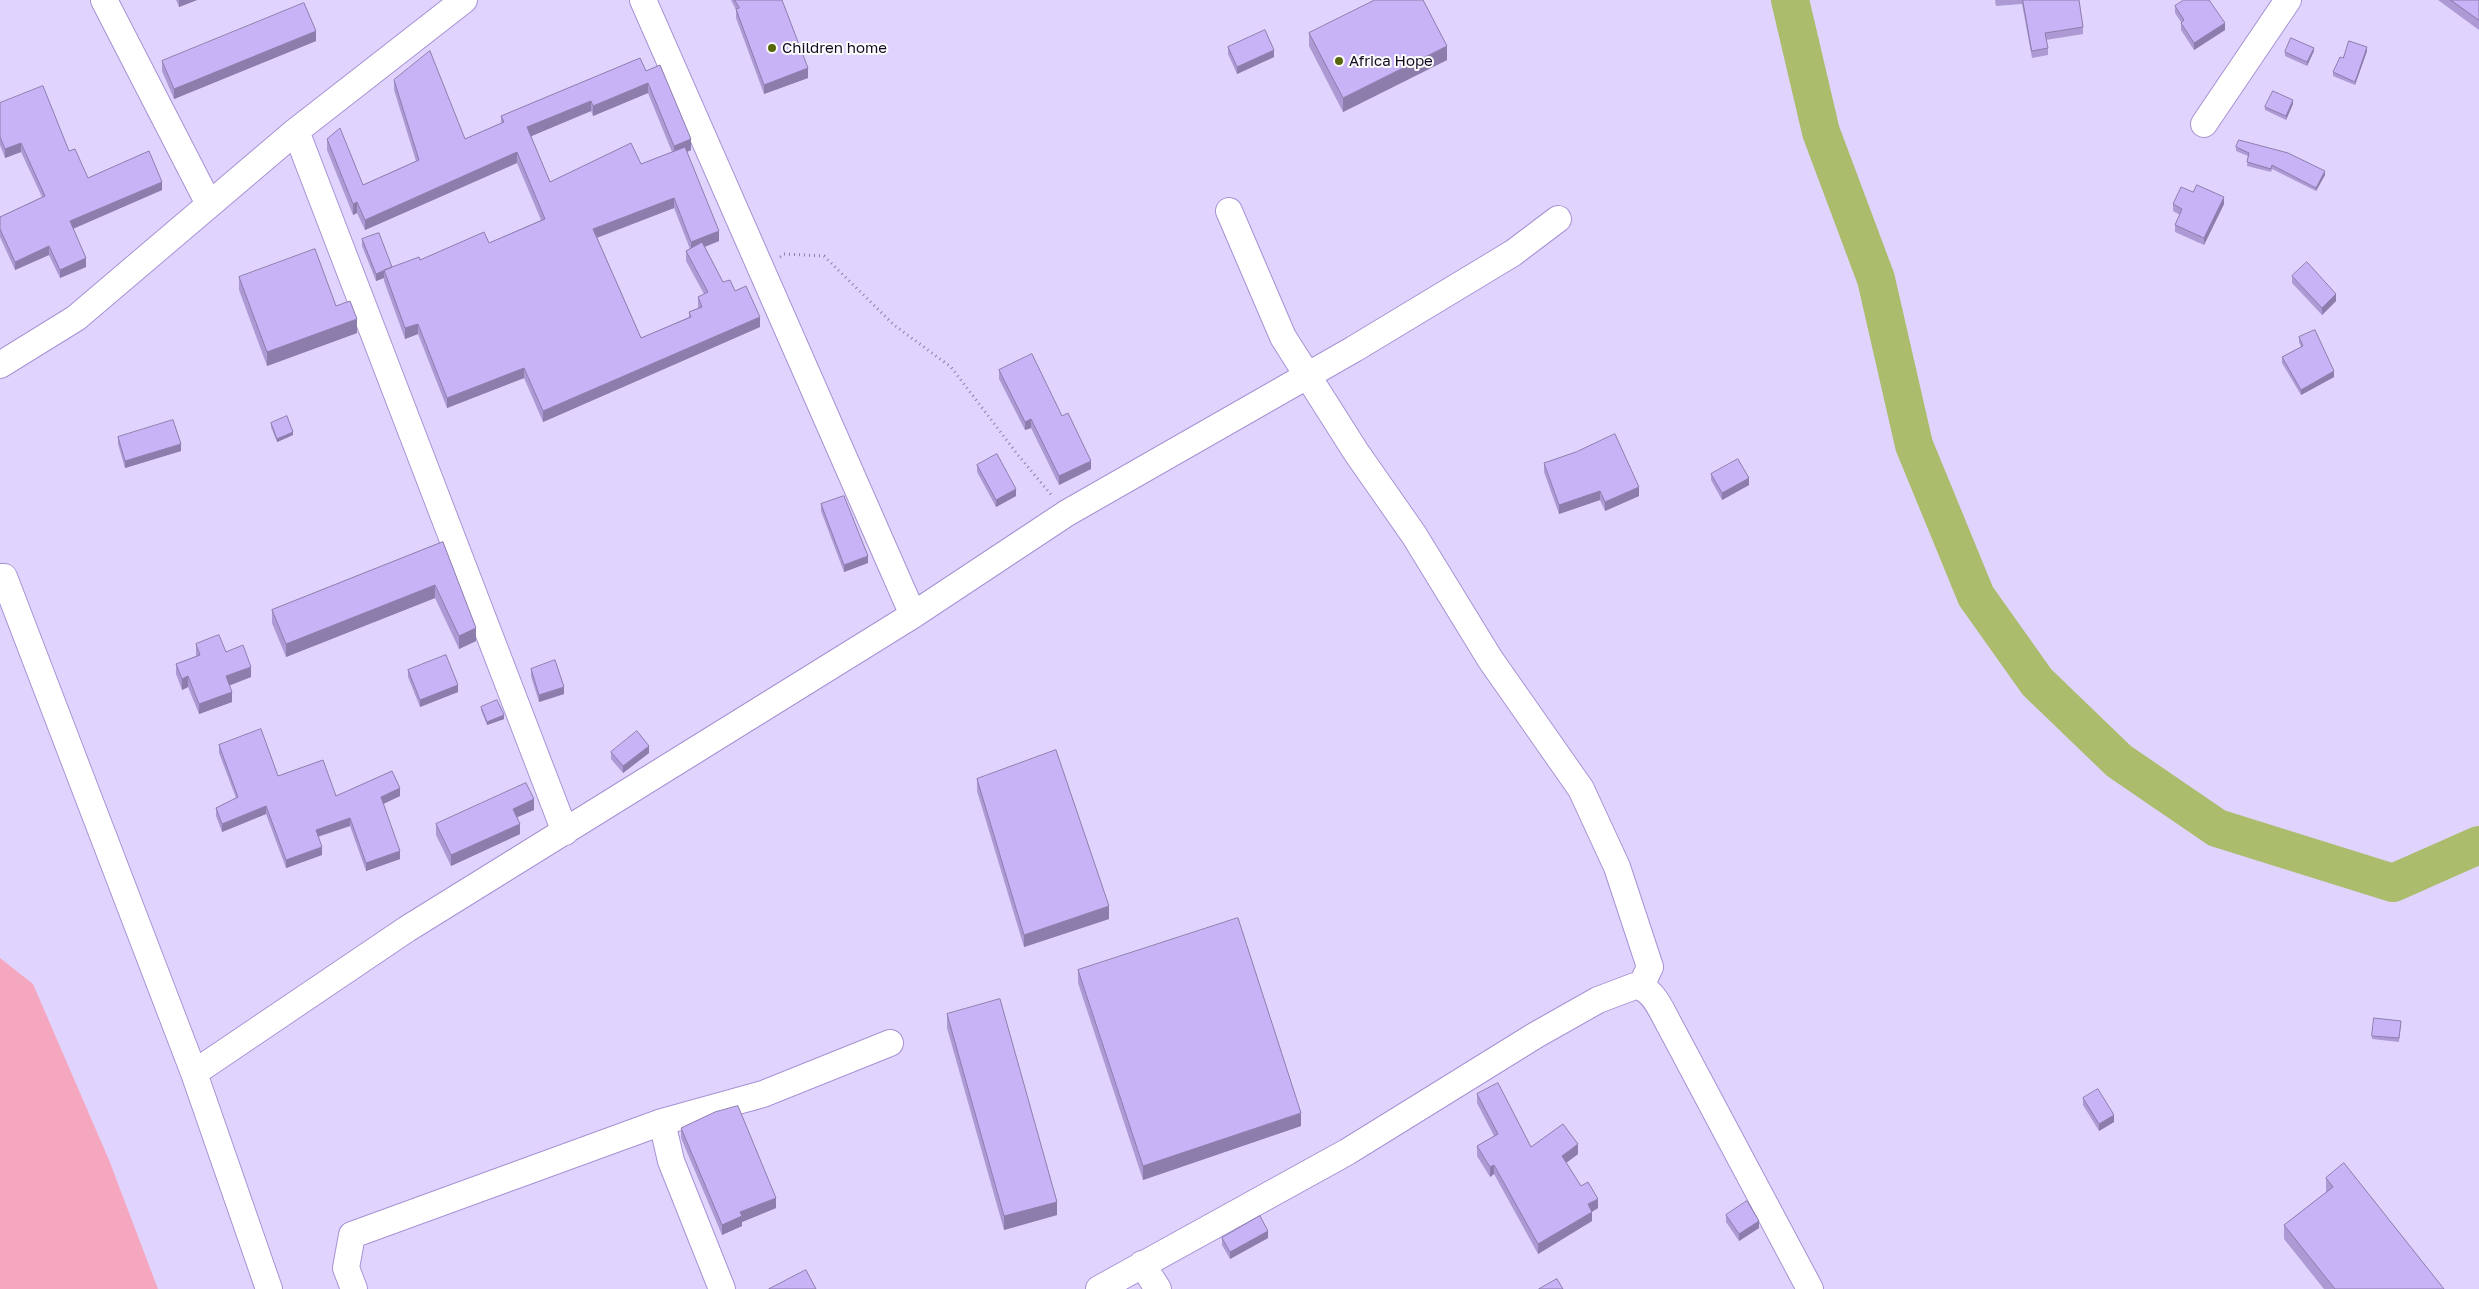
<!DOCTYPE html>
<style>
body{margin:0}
canvas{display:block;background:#e0d4fe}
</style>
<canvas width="2479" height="1289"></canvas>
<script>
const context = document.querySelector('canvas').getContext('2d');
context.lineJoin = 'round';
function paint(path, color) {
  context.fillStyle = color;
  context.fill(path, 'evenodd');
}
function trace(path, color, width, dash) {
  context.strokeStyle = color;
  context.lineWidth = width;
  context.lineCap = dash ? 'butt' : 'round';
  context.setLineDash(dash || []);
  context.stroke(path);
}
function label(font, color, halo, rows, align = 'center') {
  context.font = font + ' "Golos Text",sans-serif';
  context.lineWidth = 4;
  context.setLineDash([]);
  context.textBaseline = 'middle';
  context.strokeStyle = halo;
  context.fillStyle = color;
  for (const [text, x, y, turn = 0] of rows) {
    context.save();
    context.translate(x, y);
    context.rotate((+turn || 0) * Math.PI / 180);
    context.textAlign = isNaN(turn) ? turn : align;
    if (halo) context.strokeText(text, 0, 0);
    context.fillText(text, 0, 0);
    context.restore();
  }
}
paint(new Path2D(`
 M0 958 33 984 109 1160 158 1289H0Z`), '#f6a7c0');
trace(new Path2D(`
 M1790 0 1821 132 1876 279 1914 445 1976 596 2037 682 2119 761 2217 828 2393 883 2479 845`), '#abbc6d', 38);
const minor = new Path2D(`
 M104 0 209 204
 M643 0 913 615
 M2204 124 2288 0
 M296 131 565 832
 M1229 211 1283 337 1356 452 1414 535 1490 659 1581 789 1617 867 1650 967 1641 986
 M0 365 76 318 296 131 464 0
 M0 577H4L194 1073 269 1289
 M194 1073 407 929 913 615 1067 513 1354 349 1513 253 1558 219
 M1142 1264 1158 1289
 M354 1289 346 1268 352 1235 662 1122
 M722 1289 671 1161 662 1122 763 1094 890 1043
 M1099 1289 1347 1152 1536 1035 1598 1000 1635 986C1653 987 1662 1012 1670 1026L1810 1289`);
trace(minor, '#a792d4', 28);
trace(new Path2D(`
 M780 257 784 254 824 256 894 325 951 367 1018 455 1053 497`), '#8c80a3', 3, [1, 4]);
trace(minor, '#fff', 26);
paint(new Path2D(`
 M176 0H197L179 7Z
 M731 0H782L808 78 764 94 736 18V10Z
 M1995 0H2079L2083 27V34L2046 40 2048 48V55L2032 58 2022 4 1996 6Z
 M2438 0H2479V30Z
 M2175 6 2225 30 2194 50 2181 30V22L2175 13Z
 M1309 33 1447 60 1343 112 1309 46Z
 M316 41 174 99 162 71V61Z
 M1228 47 1274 57 1237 74 1228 54Z
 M2314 51 2307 66 2285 56V52Z
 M2367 51 2355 85 2333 76V72L2343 58Z
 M646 71 691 150 687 152 719 241 705 247 723 282 735 291 760 327 543 422 524 378 447 408 418 334 405 339 384 281V278L376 281 362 246V239L392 267 489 243 541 220 517 163 365 230 357 213 353 215 327 150V139L363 185 416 161 394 90V80L465 139 501 123V116ZM648 93 672 152 641 164 550 182 531 136 591 111 593 116ZM674 208 690 249 686 251V261L704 294 698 297V308L689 312V317L641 338 597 238Z
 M0 103 69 151 88 178 162 190 73 229 86 267 60 278 49 255 15 270 0 237V217L42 197 21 152 5 158 0 145Z
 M2293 104 2286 120 2265 110V107Z
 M2236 147 2325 175 2316 191 2272 169 2271 172 2247 166 2248 156 2236 151Z
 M2193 192 2224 204 2204 245 2175 232V225L2180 215 2173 211V204Z
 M2292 276 2336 301 2322 315 2292 283Z
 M239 277 336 306 357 333 267 366 239 290Z
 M2299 337 2334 377 2301 395 2282 363V357L2301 347 2299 342Z
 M999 370 1091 469 1059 485 1031 428 1025 430 999 379Z
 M271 423 293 435 277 442 271 427Z
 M118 437 181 451 125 468 118 444Z
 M1544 463 1639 496 1605 511 1600 500 1559 514 1544 472Z
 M977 465 1016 496 996 507 977 472Z
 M1711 474 1749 485 1722 500 1711 480Z
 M821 504 868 563 844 572 821 511Z
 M443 542 476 641 459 649 435 598 286 657 272 623V610Z
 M196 644 226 652 251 677 229 685 232 702 199 714 188 687 182 690 176 674V664L196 656Z
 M531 669 564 694 539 702 531 676Z
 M408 670 458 692 420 707 408 677Z
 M481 707 504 719 487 725 481 710Z
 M219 745 278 776 336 796H400L383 804 400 859 366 871 350 826 318 837 322 855 286 868 266 814 222 832 216 816V808L236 798 219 753Z
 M611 752 649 753 623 773 611 759Z
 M977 779 1109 919 1024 947 977 791Z
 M534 810 517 817 520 834 451 866 436 835V824Z
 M1078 970 1301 1126 1143 1180 1078 983Z
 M947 1014 1057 1215 1004 1230 947 1028Z
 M2401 1024 2399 1042 2372 1039V1036Z
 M1477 1094 1531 1147 1578 1154 1566 1163 1581 1186 1598 1208 1592 1212V1221L1538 1254 1494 1174 1490 1177 1477 1156V1146L1494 1136 1477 1103Z
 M2083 1098 2114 1122 2099 1131 2083 1105Z
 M681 1128 776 1208 742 1222V1226L722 1235 681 1138Z
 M2326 1178 2444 1289H2324L2284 1239V1225L2326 1192Z
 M1726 1215 1759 1228 1739 1241 1726 1222Z
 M1222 1238H1268L1230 1259 1222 1245Z`), '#ad9ad4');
paint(new Path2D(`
 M179 0H197L179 7Z
 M2225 23V30L2194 50V43Z
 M316 31V41L174 99V89Z
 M1447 46V60L1343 112V98Z
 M2367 47V51L2355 85V82Z
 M2314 48V51L2307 66V62Z
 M1274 50V57L1237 74V67Z
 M808 68V78L764 94V85Z
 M648 83V93L593 116V106Z
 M2293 100V104L2286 120V116Z
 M591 101V111L527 138V127Z
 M691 139V150L674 157V146Z
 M21 143V152L5 158V149Z
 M517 152V163L365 230V220Z
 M2325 171V175L2316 191V188Z
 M162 182V190L70 230V221Z
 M2224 197V204L2204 245V238Z
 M674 198V208L593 239V229Z
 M357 202V213L353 215V204Z
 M719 231V241L691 252V242Z
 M49 246V255L15 270V262Z
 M86 258V267L60 278V270Z
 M384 271V278L376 281V274Z
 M2336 294V301L2322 315V308Z
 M760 317V327L543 422V411Z
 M357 319V333L267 366V352Z
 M418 324V334L405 339V328Z
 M524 368V378L447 408V398Z
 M2334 371V377L2301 395V390Z
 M1031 419V428L1025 430V422Z
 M293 432V435L277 442V439Z
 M181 444V451L125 468V461Z
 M1091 461V469L1059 485V476Z
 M1749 478V485L1722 500V493Z
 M1639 487V496L1605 511V502Z
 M1016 489V496L996 507V500Z
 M1600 491V500L1559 514V505Z
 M868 556V563L844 572V565Z
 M435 585V598L286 657V644Z
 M476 628V641L459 649V636Z
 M251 667V677L226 687V676Z
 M188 676V687L182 690V679Z
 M458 685V692L420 707V700Z
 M564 687V694L539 702V695Z
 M232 692V702L199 714V704Z
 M504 715V719L487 725V722Z
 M649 746V753L623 773V766Z
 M400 788V796L381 805V797Z
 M534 799V810L513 819V809Z
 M266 806V814L222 832V824Z
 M350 818V826L316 837V830Z
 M520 824V834L451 866V855Z
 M322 847V855L286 868V860Z
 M400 851V859L366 871V863Z
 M1109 906V919L1024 947V935Z
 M1301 1113V1126L1143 1180V1166Z
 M2114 1115V1122L2099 1131V1124Z
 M1578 1144V1154L1562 1166V1156Z
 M1494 1165V1174L1490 1177V1167Z
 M776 1198V1208L742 1222V1226L722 1235V1225L740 1212Z
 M1598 1199V1208L1588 1214V1204Z
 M1057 1202V1215L1004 1230V1216Z
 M1592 1212V1221L1538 1254V1244Z
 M1759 1221V1228L1739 1241V1234Z
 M1268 1231V1238L1230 1259V1252Z`), '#8d7dad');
const building = new Path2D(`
 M735 0H782L808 68 764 85 736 9 739 8Z
 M1375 0H1423L1447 46 1343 98 1309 33Z
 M2023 0H2079L2083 27 2045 33 2048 48 2032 51Z
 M2184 0H2209L2225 23 2194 43 2181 23 2184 20 2175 6Z
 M2451 0H2479V20Z
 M304 3 316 31 174 89 162 61Z
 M1265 30 1274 50 1237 67 1228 47Z
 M2291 38 2314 48 2307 62 2285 52Z
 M2349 41 2367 47 2355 82 2333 72 2340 57 2343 58Z
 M430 51 465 139 504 122 501 116 640 58 646 71 660 65 691 139 674 146 648 83 593 106 591 101 527 127 550 182 631 143 641 164 685 147 719 231 691 242 674 198 593 229 641 338 691 317 689 312 702 307 698 297 708 292 686 251 702 242 723 282 730 280 735 291 746 286 760 317 543 411 524 368 447 398 418 324 405 328 384 270 419 257 420 260 484 232 489 243 545 219 517 152 365 220 357 202 353 204 327 139 340 128 363 185 419 160 394 80Z
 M43 86 69 151 75 149 88 178 149 151 162 182 70 221 86 258 60 270 49 246 15 262 0 229V217L45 196 21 143 5 149 0 137V103Z
 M2273 91 2293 100 2286 116 2265 107Z
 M2239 140 2288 153 2325 171 2316 188 2272 165 2271 169 2247 162 2249 153 2236 147Z
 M2197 185 2224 197 2204 238 2175 225 2182 209 2173 204 2181 187 2193 192Z
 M379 233 392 267 376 274 362 239Z
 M315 249 336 306 350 301 357 319 267 352 239 277Z
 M2307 262 2336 294 2322 308 2292 276Z
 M2315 330 2334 371 2301 390 2282 357 2303 346 2299 337Z
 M1032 354 1062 416 1068 413 1091 461 1059 476 1031 419 1025 422 999 370Z
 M287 416 293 432 277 439 271 423Z
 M173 420 181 444 125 461 118 437Z
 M1615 434 1639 487 1605 502 1600 491 1559 505 1544 463 1576 452Z
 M997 454 1016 489 996 500 977 465Z
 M1738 459 1749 478 1722 493 1711 474Z
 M844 496 868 556 844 565 821 504Z
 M443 542 476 628 459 636 435 585 286 644 272 610Z
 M219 635 226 652 243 645 251 667 226 676 232 692 199 704 188 676 182 679 176 664 200 655 196 644Z
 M446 655 458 685 420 700 408 670Z
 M555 660 564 687 539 695 531 669Z
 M497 700 504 715 487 722 481 707Z
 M261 729 278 776 323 760 336 796 392 771 400 788 381 797 400 851 366 863 350 818 316 830 322 847 286 860 266 806 222 824 216 808 238 797 219 745Z
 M637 731 649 746 623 766 611 752Z
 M1056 750 1109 906 1024 935 977 779Z
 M526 783 534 799 513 809 520 824 451 855 436 824Z
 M1238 918 1301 1113 1143 1166 1078 970Z
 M1000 999 1057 1202 1004 1216 947 1014Z
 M2374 1018 2401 1021 2399 1038 2372 1036Z
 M1498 1083 1531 1147 1563 1124 1578 1144 1562 1156 1581 1186 1588 1182 1598 1199 1588 1204 1592 1212 1538 1244 1494 1165 1490 1167 1477 1146 1498 1134 1477 1094Z
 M2098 1089 2114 1115 2099 1124 2083 1098Z
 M738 1106 776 1198 740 1212 742 1216 722 1225 681 1128 715 1112Z
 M2344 1163 2444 1289H2335L2284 1225 2333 1187 2326 1178Z
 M1747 1201 1759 1221 1739 1234 1726 1215Z
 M1260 1216 1268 1231 1230 1252 1222 1238Z
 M806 1270 816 1289H769Z
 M1557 1279 1563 1289H1539Z`);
paint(building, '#c9b3f7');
trace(building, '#8d7dad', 1);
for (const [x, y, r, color] of [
 [772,48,5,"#58670d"],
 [1339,61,5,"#58670d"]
]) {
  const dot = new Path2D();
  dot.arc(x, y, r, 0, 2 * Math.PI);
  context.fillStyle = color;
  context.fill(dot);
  trace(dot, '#fcfcfc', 2);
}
label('15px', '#140a22', '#fcfcfc', [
 ["Children home",782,48],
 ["Africa Hope",1349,61]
], 'left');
</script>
